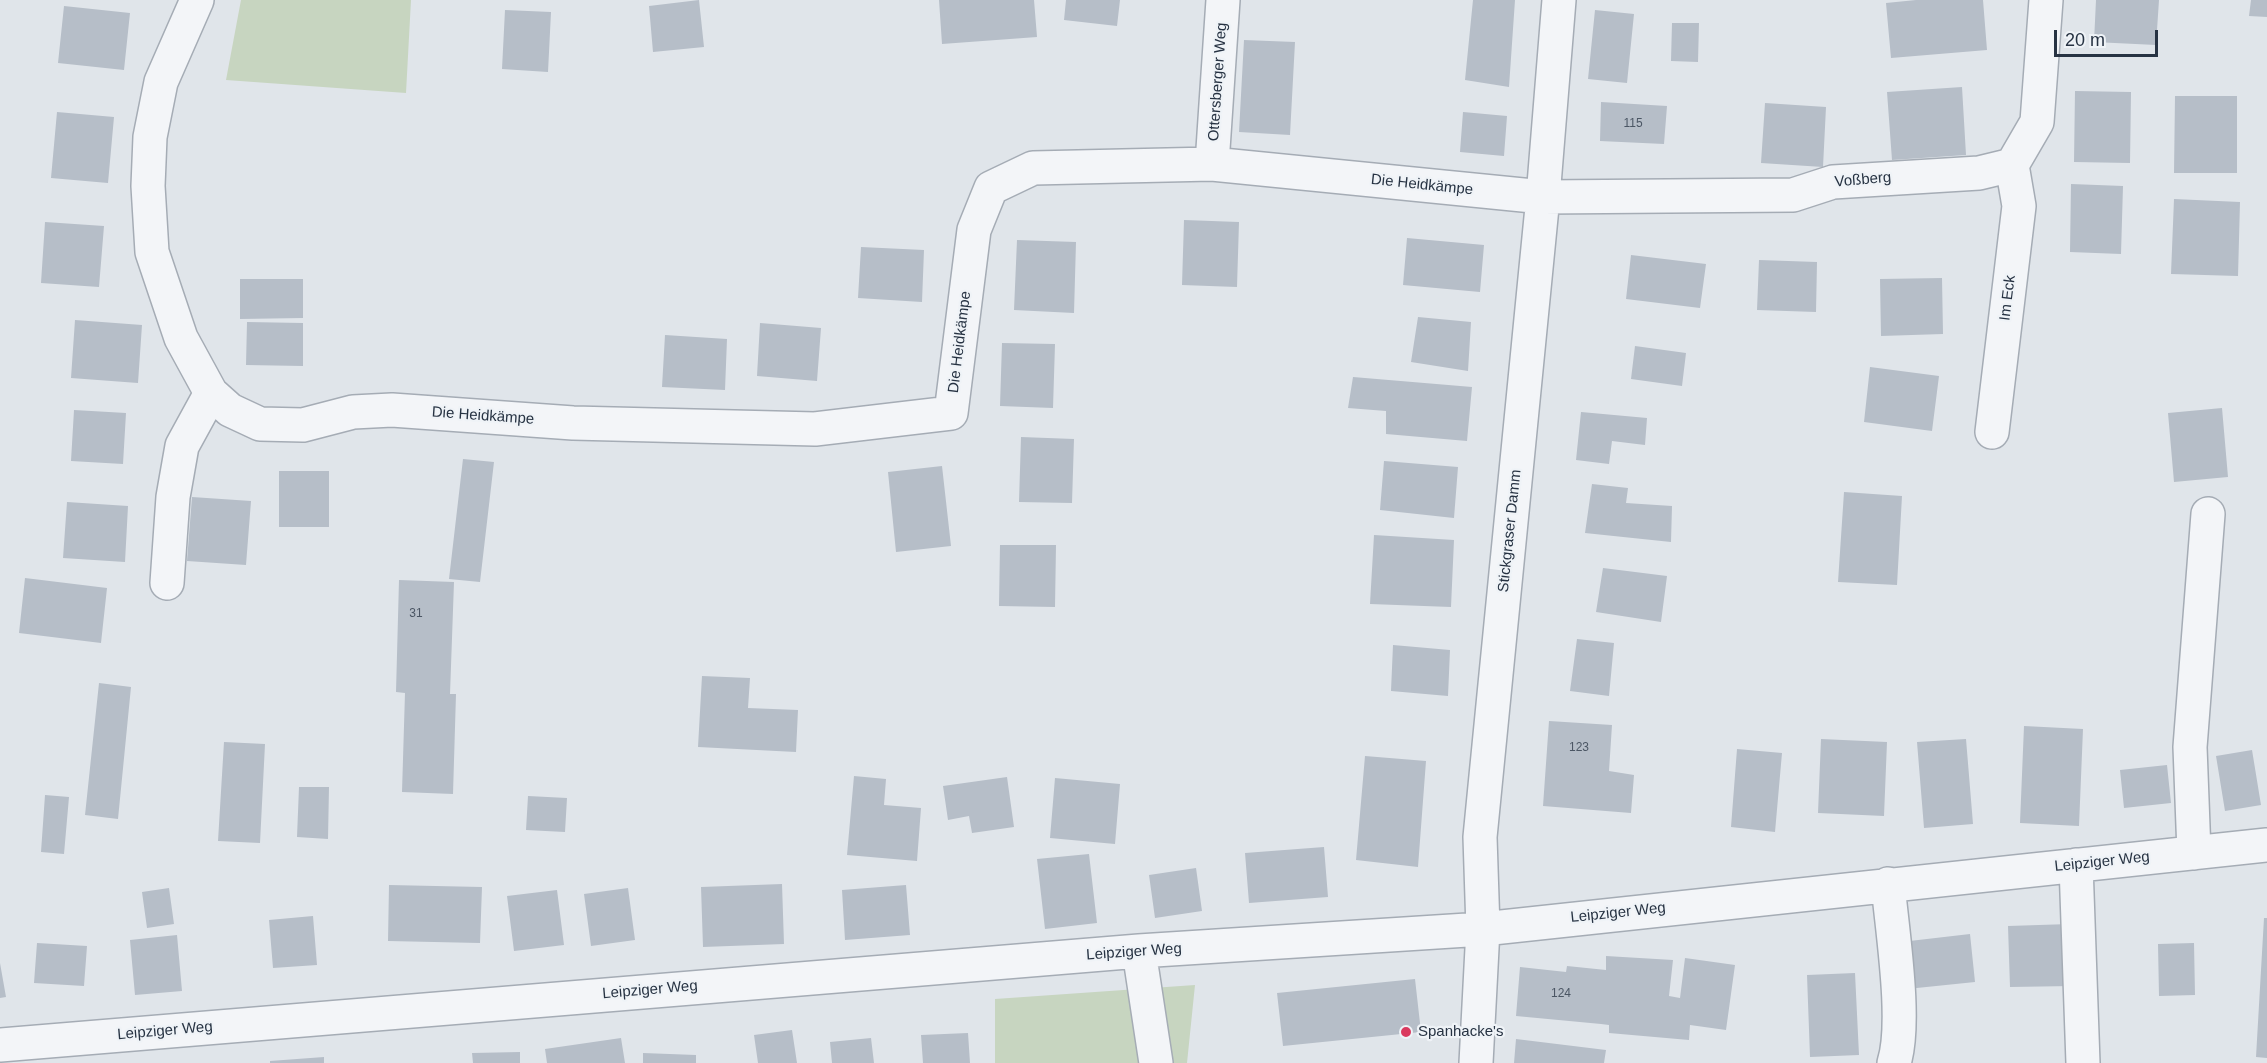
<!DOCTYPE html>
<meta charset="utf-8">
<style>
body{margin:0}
#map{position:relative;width:2267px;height:1063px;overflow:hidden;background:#e0e5ea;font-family:Helvetica,sans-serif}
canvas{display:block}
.scale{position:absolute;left:2054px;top:30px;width:104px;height:27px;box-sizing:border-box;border:3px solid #273343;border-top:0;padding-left:8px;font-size:18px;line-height:21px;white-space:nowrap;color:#273343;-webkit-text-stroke:4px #eff3f7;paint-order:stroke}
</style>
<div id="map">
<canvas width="2267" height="1063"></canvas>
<div class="scale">20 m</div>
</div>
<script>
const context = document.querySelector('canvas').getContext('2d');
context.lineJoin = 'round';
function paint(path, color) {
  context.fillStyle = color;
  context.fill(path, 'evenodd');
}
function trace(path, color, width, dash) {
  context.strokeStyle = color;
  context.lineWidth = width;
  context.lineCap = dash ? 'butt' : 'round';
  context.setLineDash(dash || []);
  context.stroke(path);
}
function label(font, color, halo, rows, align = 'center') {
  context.font = font + ' Helvetica,sans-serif';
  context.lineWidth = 4.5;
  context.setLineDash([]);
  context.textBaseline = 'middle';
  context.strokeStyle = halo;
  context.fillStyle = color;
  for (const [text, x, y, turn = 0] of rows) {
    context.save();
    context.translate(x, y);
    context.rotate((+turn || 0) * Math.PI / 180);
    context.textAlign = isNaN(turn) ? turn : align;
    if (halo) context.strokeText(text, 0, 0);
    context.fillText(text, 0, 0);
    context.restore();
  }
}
paint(new Path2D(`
 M241 0H411L406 93 226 80Z
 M1195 985 1187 1063H995V999Z`), '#c7d5c0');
paint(new Path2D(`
 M699 0 704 47 653 52 649 6Z
 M939 0H1034L1037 37 942 44Z
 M1066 0H1120L1117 26 1064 20Z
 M1473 0H1515L1509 87 1465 80Z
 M1916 0H1983L1987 50 1891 58 1886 3Z
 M2096 0H2159L2156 45 2094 42Z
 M2251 0H2267V17L2249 16Z
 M64 6 130 13 124 70 58 63Z
 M505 10 551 12 548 72 502 69Z
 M1595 10 1634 14 1627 83 1588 79Z
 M1672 23H1699L1698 62 1671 61Z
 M1244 40 1295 42 1290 135 1239 132Z
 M1962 87 1966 155 1892 160 1887 92Z
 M2075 91 2131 92 2130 163 2074 162Z
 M2175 96H2237V173H2174Z
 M1601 102 1667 106 1664 144 1600 141Z
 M1765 103 1826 107 1823 167 1761 163Z
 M57 112 114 117 108 183 51 178Z
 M1463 112 1507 116 1504 156 1460 152Z
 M2071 184 2123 186 2121 254 2070 252Z
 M2174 199 2240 202 2238 276 2171 274Z
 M1184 220 1239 222 1237 287 1182 285Z
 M45 222 104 226 99 287 41 283Z
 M1407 238 1484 245 1480 292 1403 285Z
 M1017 240 1076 242 1074 313 1014 310Z
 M861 247 924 250 922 302 858 298Z
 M1631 255 1706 264 1700 308 1626 299Z
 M1759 260 1817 262 1816 312 1757 310Z
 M1942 278 1943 334 1881 336 1880 279Z
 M240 279H303V318L240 319Z
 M1418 317 1471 322 1468 371 1411 362Z
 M75 320 142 325 138 383 71 378Z
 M247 322 303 323V366L246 365Z
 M760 323 821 328 817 381 757 376Z
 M665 335 727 339 725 390 662 387Z
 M1002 343 1055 344 1053 408 1000 406Z
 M1635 346 1686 353 1682 386 1631 379Z
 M1870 367 1939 376 1932 431 1864 422Z
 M1353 377 1472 387 1467 441 1386 434V411L1348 408Z
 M2222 408 2228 477 2174 482 2168 413Z
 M74 410 126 413 123 464 71 461Z
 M1581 412 1647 418 1645 445 1612 441 1609 464 1576 460Z
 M1021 437 1074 439 1072 503 1019 502Z
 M463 459 494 462 480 582 449 579Z
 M1384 461 1458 467 1454 518 1380 510Z
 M942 466 951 546 896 552 888 472Z
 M279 471H329V527H279Z
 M1592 484 1628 488 1626 503 1672 506 1671 542 1585 533Z
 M1844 492 1902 496 1897 585 1838 582Z
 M192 497 251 501 246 565 187 561Z
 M67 502 128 506 125 562 63 558Z
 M1374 535 1454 540 1451 607 1370 604Z
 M1000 545H1056L1055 607 999 606Z
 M1603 568 1667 576 1661 622 1596 612Z
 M25 578 107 588 101 643 19 633Z
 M399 580 454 582 450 694H456L453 794 402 792 405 693 396 692Z
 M1577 639 1614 643 1609 696 1570 691Z
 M1393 645 1450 650 1448 696 1391 691Z
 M702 676 750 678 748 708 798 710 796 752 698 747Z
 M99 683 131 687 118 819 85 815Z
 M1549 721 1612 725 1609 771 1634 775 1631 813 1543 806Z
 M2024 726 2083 729 2079 826 2020 823Z
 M1821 739 1887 742 1884 816 1818 813Z
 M1966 739 1973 824 1924 828 1917 742Z
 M224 742 265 744 260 843 218 841Z
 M1737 749 1782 753 1775 832 1731 827Z
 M2252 750 2261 805 2225 811 2216 756Z
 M1365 756 1426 761 1418 867 1356 860Z
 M2167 765 2171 803 2124 808 2120 770Z
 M854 776 886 779 884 805 921 808 917 861 847 855Z
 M1007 777 1014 827 972 833 969 816 948 820 943 786Z
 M1055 778 1120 784 1115 844 1050 838Z
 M299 787H329L328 839 297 837Z
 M45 795 69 797 64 854 41 852Z
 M528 796 567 798 565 832 526 830Z
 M1324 847 1328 897 1249 903 1245 853Z
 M1089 854 1097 923 1045 929 1037 859Z
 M1196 868 1202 911 1155 918 1149 875Z
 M782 884 784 944 703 947 701 887Z
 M389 885 482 887 480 943 388 941Z
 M906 885 910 935 845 940 842 890Z
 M169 888 174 924 147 928 142 892Z
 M628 888 635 940 591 946 584 894Z
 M557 890 564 945 514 951 507 896Z
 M313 916 317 965 273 968 269 920Z
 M2264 918H2267V1058L2256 1057Z
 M2070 924 2072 986 2010 987 2008 926Z
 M1970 934 1975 982 1907 989 1901 942Z
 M177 935 182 991 135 995 130 940Z
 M37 943 87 946 84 986 34 983Z
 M2194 943 2195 995 2159 996 2158 944Z
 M1606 956 1673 960 1669 996 1680 998 1685 958 1735 965 1726 1030 1690 1025 1689 1040 1609 1033V1025L1601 1024 1516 1016 1520 967 1566 972 1567 966 1606 970Z
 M0 963 6 997 0 998Z
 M1855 973 1859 1055 1810 1057 1807 975Z
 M1415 979 1421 1032 1283 1046 1277 993Z
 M792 1030 797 1063H758L754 1035Z
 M968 1033 970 1063H923L921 1035Z
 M621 1038 625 1063H547L545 1049Z
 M871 1038 874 1063H832L830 1042Z
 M1516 1039 1606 1050 1604 1063H1514Z
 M520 1052V1063H473L472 1053Z
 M643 1053 696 1055V1063H643Z
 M324 1057V1063H270V1061Z`), '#b6bec8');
const minor = new Path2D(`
 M197 0 161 82 150 137 148 186 152 252 181 338 211 393 230 410 260 424 303 425 353 412 392 410 573 423 815 429 951 413 974 230 991 188 1033 168 1212 164 1543 197 1793 195 1833 182 1979 173 2012 165 2037 122 2046 0
 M1212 164 1223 0
 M1992 432 2019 206 2012 165
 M167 583 173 497 182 446 211 393
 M2194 853 2190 747 2208 514
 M2076 865 2083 1063
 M1888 884C1892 930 1907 1022 1894 1063
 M1139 951 1156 1063
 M0 1045 1139 951 1483 929 2267 845
 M1476 1063 1483 929 1480 837 1543 197 1559 0`);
trace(minor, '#a5acb5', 36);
trace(minor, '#f3f5f8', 33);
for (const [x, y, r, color] of [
 [1406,1032,6,"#da395e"]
]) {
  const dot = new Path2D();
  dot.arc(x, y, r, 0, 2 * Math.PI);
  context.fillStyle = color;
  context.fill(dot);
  trace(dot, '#eff3f7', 2);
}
label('12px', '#4b5664', null, [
 ["115",1633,124],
 ["31",416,614],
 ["123",1579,748],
 ["124",1561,994]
]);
label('15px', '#273343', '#eff3f7', [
 ["Ottersberger Weg",1218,82,-86],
 ["Voßberg",1863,180,-5],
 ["Die Heidkämpe",1422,185,6],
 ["Im Eck",2008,298,-83],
 ["Die Heidkämpe",960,342,-83],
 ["Die Heidkämpe",483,416,4],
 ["Stickgraser Damm",1510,531,-84],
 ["Leipziger Weg",2102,862,-6],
 ["Leipziger Weg",1618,913,-6],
 ["Leipziger Weg",1134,952,-4],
 ["Leipziger Weg",650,990,-5],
 ["Leipziger Weg",165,1031,-5]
]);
label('15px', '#273343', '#eff3f7', [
 ["Spanhacke's",1418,1032]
], 'left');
</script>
